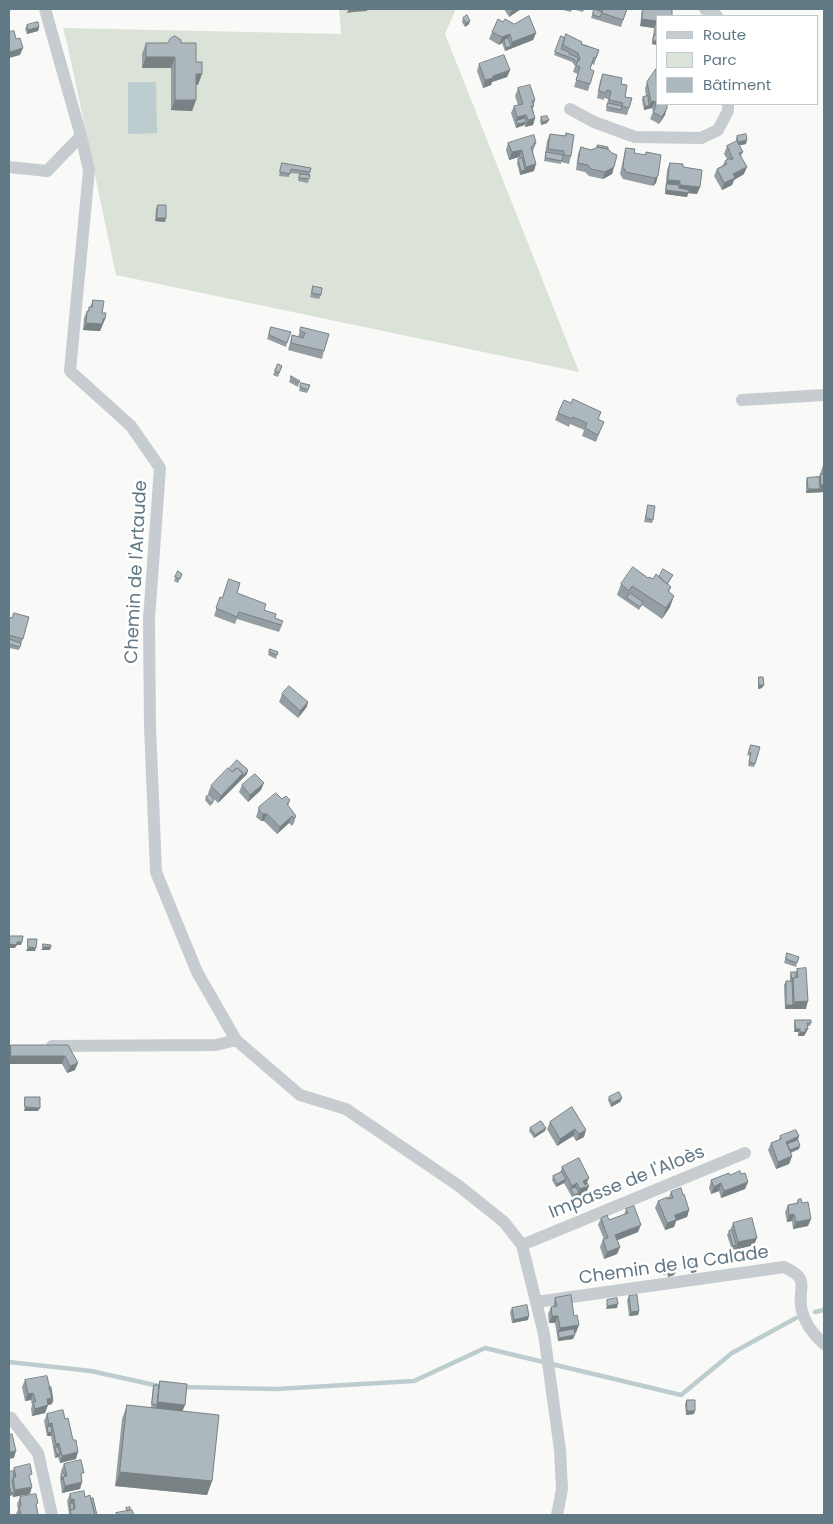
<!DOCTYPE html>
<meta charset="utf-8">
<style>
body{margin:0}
#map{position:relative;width:833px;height:1524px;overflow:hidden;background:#f9f9f7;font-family:Poppins,sans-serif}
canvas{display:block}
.frame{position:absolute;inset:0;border:10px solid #617885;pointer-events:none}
.legend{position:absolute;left:656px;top:15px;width:162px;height:90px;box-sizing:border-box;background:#fff;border:1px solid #c0c9ce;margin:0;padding:6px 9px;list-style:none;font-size:15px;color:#617885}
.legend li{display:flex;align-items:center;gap:10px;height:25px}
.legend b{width:25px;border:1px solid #c0c9ce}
</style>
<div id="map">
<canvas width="833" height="1524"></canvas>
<div class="frame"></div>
<ul class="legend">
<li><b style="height:6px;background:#c6cccf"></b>Route</li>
<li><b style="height:14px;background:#dbe2d7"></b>Parc</li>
<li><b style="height:14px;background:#acb8bd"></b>Bâtiment</li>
</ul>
</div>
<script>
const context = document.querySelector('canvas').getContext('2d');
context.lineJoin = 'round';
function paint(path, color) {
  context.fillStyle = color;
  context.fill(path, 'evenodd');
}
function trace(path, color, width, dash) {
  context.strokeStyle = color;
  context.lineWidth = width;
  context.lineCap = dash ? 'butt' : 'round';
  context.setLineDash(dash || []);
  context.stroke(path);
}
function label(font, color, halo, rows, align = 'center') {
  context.font = font + ' Poppins,sans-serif';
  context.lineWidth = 5;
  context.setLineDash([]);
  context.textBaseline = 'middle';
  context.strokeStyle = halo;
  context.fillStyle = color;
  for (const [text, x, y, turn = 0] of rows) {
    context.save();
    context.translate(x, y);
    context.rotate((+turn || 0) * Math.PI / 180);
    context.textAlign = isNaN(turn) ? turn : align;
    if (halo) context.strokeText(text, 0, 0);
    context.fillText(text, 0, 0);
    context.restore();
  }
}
paint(new Path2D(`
 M339 9H456L445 34 579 372 116 275 68 47 63 28 341 34Z`), '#dbe2d7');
paint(new Path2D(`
 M128 82H156L157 133 128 134Z`), '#bdcccf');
trace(new Path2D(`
 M815 1312 824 1310
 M9 1362 91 1371 159 1386
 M182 1387 276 1389 414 1381 485 1348 681 1395 732 1353 796 1318`), '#bdcccf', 4.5);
trace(new Path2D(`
 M45 9 81 136 89 170 70 371 131 426 160 468 149 619 150 726 156 872 197 972 236 1040 300 1095 346 1109 459 1186 504 1222 522 1245 544 1334 560 1450 562 1489 557 1515
 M705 9 717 16
 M570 109 594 122 635 137 701 138 718 130 728 111V104
 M9 167 47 171 81 136
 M742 400 824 395
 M52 1046 216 1045 236 1040
 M522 1245 745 1153
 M536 1302 784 1267C813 1280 796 1288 802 1311 805 1324 814 1335 824 1344
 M9 1419 11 1418 38 1453 52 1515`), '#c6cccf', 12);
paint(new Path2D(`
 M504 9H521L509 17Z
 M559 9H584L583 12 572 9 571 12Z
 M594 9H627L621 27 591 18Z
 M642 9H672L657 45 652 44 654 28 640 26Z
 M463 18 469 24 465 27 462 22Z
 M514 24 536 33 533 40 505 51 502 43 499 45 489 39 492 32Z
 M27 25 39 27 38 31 27 34 25 29Z
 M561 36 599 50 594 65 592 64 590 69V84L588 91 574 87 578 74 573 72 575 66 572 62 554 55Z
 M146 43H181L196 62 198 85H196V100L192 111 171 110V68H142V54Z
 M479 64 510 70 507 77 492 82 491 85 483 88 477 71Z
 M603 74 621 84 629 108 627 115 606 111 608 99 604 98V100L597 98 600 81Z
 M647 82 665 115 659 124 650 119 653 112 652 108 644 110 642 100 643 97 646 96 645 89Z
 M518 88 535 100 533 109 535 118 533 125 525 127V125L516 128 511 113 514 106 518 105 515 96Z
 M541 117 549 120 547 123 541 125 540 121Z
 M566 133 571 156 569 164 561 162V164L544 161 547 141 550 134 565 136Z
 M737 136 746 144 739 145 743 152 741 156 744 174 734 180 732 185 722 190 714 176 717 169 723 165 725 161 727 159 724 154 727 146 736 142V139Z
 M508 143H536L533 151 534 171 520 175 517 163 518 159H519V157L509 160 506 150Z
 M581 147 591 150 608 149 614 167 612 174 603 179 589 176 585 172 576 170 578 154Z
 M626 148 634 153 645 155 646 152 661 155 656 183 653 186 623 179 620 174 624 155Z
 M282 163 310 172 308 183 298 181 300 174 290 173 289 177 279 176Z
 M670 163 683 167 700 187 697 194 688 193 687 197 665 194 667 170Z
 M158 205 165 222 155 221 156 208Z
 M313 286 321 295 319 299 310 297Z
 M93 300 102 313 105 319 100 331 83 330 84 318 87 311H88L89 307H90Z
 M271 327 287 343 286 347 267 339Z
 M301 327 324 351 322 359 288 350 292 335 298 337Z
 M278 364 282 366 278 377 273 375Z
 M291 376 299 383 298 387 289 382Z
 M301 383 310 385 307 393 299 391Z
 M558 413 598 419 601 429 596 442 582 436 584 430 570 424 569 427 555 420Z
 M823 465H824V492L806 493V482L807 478 819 477Z
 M648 505 653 520 652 523 644 522Z
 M178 571 182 574 178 583 174 581Z
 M673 575 668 584 671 587 669 592 670 607 662 619 642 605 639 610 617 595 621 584 648 578 653 579 659 577Z
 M237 593 264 610 282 625 279 632 237 619 235 624 214 616 220 597 222 598Z
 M9 617 23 639 19 650 9 648Z
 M270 649 278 652 276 659 268 655Z
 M759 677 762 688 758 689V681Z
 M282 694 308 703 307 707 298 718 279 702Z
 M751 745 760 747 754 767 748 766 750 756 747 755Z
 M229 769 247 774 218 803 212 797 214 800 213 803 210 806 205 800 206 797 209 794 208 793 211 786Z
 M242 785 261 790 248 802 239 792Z
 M282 799 290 800 288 806 296 816 294 823 292 826 289 823 277 834 264 821H261L256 817 257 814 259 807Z
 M787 953 797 963 796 967 784 963Z
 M797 969 806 1009H785L784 985 786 981H790V976L791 972H796Z
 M795 1020 811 1023 810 1026H808L806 1032 804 1036H798V1032H794V1023Z
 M11 1045H68L75 1070 67 1073 62 1064H9V1051Z
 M609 1097 622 1098 620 1102 611 1107 608 1100Z
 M572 1107 584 1137 576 1141 573 1136 557 1146 547 1129 550 1122Z
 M530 1128H546L545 1131 534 1138 529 1131Z
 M780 1136H799L798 1140 799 1149 791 1153 792 1156 789 1164 776 1169 768 1150 771 1143 779 1140Z
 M562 1167 587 1184 586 1193 573 1199 564 1183 556 1187 552 1180 553 1176 560 1173Z
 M741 1174 748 1182 745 1189 721 1198 719 1191 711 1194 709 1188 711 1180 730 1175Z
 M671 1192 689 1210 687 1217 676 1221 674 1227 665 1230 655 1208 658 1201 668 1199Z
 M798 1200 808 1226 793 1229 792 1221 787 1222 785 1212 788 1205 796 1204Z
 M626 1209 638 1232 617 1240 620 1247 617 1254 604 1259 600 1247 603 1239H604L598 1225 601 1218 609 1220 624 1215Z
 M733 1223 754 1245 732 1250 727 1235 729 1231H730Z
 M690 1261 696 1272 691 1273 689 1265Z
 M663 1266 674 1275 668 1277 667 1274 663 1275 662 1269Z
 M629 1296 639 1311 638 1315 629 1316 627 1300Z
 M555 1298 576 1333H574L573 1339 558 1341 555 1323H549L548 1314 551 1307H553Z
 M512 1308 528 1320 512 1323 510 1312Z
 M25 1380 52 1404 48 1405 45 1413 32 1416 31 1409 32 1405 31 1400 25 1401 22 1387Z
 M160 1381 185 1405 182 1411 212 1481 207 1495 115 1486 122 1419 127 1405 151 1408 153 1388 154 1385H159Z
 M687 1400 694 1414 686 1415 685 1404Z
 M47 1414 76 1459 60 1463 58 1457 55 1458 51 1436H47L44 1421Z
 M64 1464 82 1478V1482L80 1489 62 1493 60 1478 61 1474H62L61 1471Z
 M14 1468 30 1479V1494L13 1497 12 1495 9 1496V1472H13Z
 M70 1494 91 1499 97 1515H68L69 1513 67 1501Z
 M20 1497 37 1506 38 1515H17L16 1514 18 1509 17 1504Z`), '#949ea3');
paint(new Path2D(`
 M349 9H354L353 12 347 13Z
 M354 9H368L367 11 353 12Z
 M513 9H521L509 17 512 10Z
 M642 19 657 21 654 28 640 26Z
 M470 21 469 24 465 27 466 23Z
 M39 27 38 31 27 34 28 30Z
 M536 33 533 40 505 51 506 48 511 46 512 42Z
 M510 34 507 42 504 40 502 43 499 45 502 37Z
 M653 41H657V45L652 44Z
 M23 48 20 55 9 58 10 52Z
 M146 57H175L171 68H142Z
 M510 70 507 77 492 82 491 85 483 88 485 80 493 76Z
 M196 74H202L198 85H192Z
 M175 100H196L192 111 171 110Z
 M655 101 652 108 644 110 645 106H649L651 102Z
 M667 108 665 115 659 124 662 117Z
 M526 115 524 122 516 121 517 117Z
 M535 118 533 125 525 127 528 120Z
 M549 120 547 123 541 125 542 122Z
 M526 122 524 125 516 128 517 124Z
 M747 140 746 144 737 146 738 142Z
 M522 150 519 157 509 160 512 152Z
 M536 164 534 171 520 175 521 171 525 170 526 167Z
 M614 167 612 174 603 179 605 172Z
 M747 167 744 174 734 180 732 185 722 190 724 183 733 174Z
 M658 176 656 183 653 186 655 178Z
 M668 180 680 181 678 188 667 184Z
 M680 185 700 187 697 194 688 193 687 197 665 194 666 190 677 192Z
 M157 218H166L165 222 155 221Z
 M103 319H105L100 331 83 330 86 323Z
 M821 485H824V492L806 493 808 489H820Z
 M674 596 670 607 662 619 666 608Z
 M759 685H764L762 688 758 689Z
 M308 702 305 709 298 718 300 711Z
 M248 770 247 774 218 803 221 796 243 773Z
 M264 783 261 790 248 802 250 795Z
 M263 814H267L264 821H261Z
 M292 816 289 823 277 834 280 827Z
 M17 942H22L21 945H17L15 948H9V944Z
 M28 947 36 948 35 951H26Z
 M43 947H51L50 950H41Z
 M808 1001 806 1009H785L786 1005H793L794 1002Z
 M796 1029H800L798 1032H794Z
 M805 1029H808L804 1036H798L800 1032Z
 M11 1056H65L62 1064H9Z
 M78 1063 75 1070 67 1073 70 1066Z
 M622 1098 620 1102 611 1107 612 1103Z
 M25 1107 40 1108 38 1111H24Z
 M546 1128 545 1131 534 1138 535 1135Z
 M575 1129 573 1136 557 1146 560 1139Z
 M586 1130 584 1137 576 1141 579 1134Z
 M799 1136 796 1144 784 1149 786 1142Z
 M800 1146 799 1149 786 1154 787 1151Z
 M792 1156 789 1164 776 1169 778 1162Z
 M589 1178 586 1185 580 1188 583 1181Z
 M566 1179 564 1183 556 1187 557 1184Z
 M748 1182 745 1189 721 1198 724 1191Z
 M577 1183 574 1190 571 1189 572 1186Z
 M721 1183 719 1191 711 1194 714 1187Z
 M589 1186 586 1193 573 1199 574 1195 579 1193 580 1189Z
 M689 1210 687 1217 676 1221 674 1227 665 1230 667 1223 675 1215Z
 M794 1214 792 1221 787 1222 789 1215Z
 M811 1219 808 1226 793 1229 796 1222Z
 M641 1225 638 1232 613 1242 615 1235Z
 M757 1238 754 1245 735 1250 738 1242Z
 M736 1245 735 1249 732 1250 733 1246Z
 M620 1247 617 1254 604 1259 607 1252Z
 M697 1269 696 1272 691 1273 692 1270Z
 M668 1270 667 1274 663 1275 664 1271Z
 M676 1272 674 1275 668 1277 669 1273Z
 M618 1304 617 1308 606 1309 607 1306Z
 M639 1311 638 1315 629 1316 631 1312Z
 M529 1316 528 1320 512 1323 514 1320Z
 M552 1316H558L555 1323H549Z
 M579 1325 576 1333 559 1335 558 1332 560 1328Z
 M575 1335 573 1339 558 1341 559 1338Z
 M33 1393 31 1400 25 1401 28 1394Z
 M52 1398 53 1401 52 1404 44 1406 47 1399Z
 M158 1402 185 1405 182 1412 156 1409Z
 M48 1405 45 1413 32 1416 35 1409Z
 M687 1411H695L694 1414 686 1415Z
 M52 1423 49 1430 47 1427 49 1424Z
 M52 1432 51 1436H47L48 1433Z
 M59 1443 57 1450 55 1447 54 1451 56 1444Z
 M16 1451 14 1458 9 1459V1452Z
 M78 1452 76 1459 60 1463 62 1456Z
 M57 1454H60L58 1457 55 1458Z
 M120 1472 212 1481 207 1495 115 1486Z
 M82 1482 80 1489 62 1493 65 1486Z
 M32 1487 30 1494 13 1497 15 1490Z
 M14 1492 12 1495 9 1496 11 1493Z
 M74 1499 71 1507 70 1503 71 1500Z`), '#788184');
const building = new Path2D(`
 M594 9 602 12 600 17 593 15Z
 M603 9H627L623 20 602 13Z
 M643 9H672V16H657V21L642 19Z
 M467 15 470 21 466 23 463 18Z
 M529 16 536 33 512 42 510 34 502 37 492 32 498 19 503 22 505 19 514 24Z
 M38 22 39 27 28 30 27 25Z
 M14 31 16 39 20 38 23 48 10 52 9 49V32Z
 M566 34 582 42 581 44 599 50 596 58 594 57 590 69 594 71 590 84 576 80 580 67 576 65 578 60 579 61 580 59 578 53 563 45Z
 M654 35H657V41H653Z
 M175 36 181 40V43H196V62H202V74H196V100H175V57H146V43H168L170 39Z
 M561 36 565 38 561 49 569 52V54L577 57 578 60 577 63 574 59 555 52Z
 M508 38 511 46 506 48 504 40Z
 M504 55 510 70 493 76V78L485 80 479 64Z
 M656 69 657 104H667V108L662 117 653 112 656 107 655 101 651 102 647 82Z
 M603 74 622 78 621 84 627 85 625 97 632 98 629 108 622 106 623 103 609 100 611 91 607 90 606 93 599 91Z
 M530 85 535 100 532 101 534 106H531L535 118 528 120 526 115 517 117 514 106 523 104 518 88Z
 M648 96 649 106H645L643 97Z
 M608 103 622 106 621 110 607 107Z
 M547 116 549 120 542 122 541 117Z
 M525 118 526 122 517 124 516 121Z
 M566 133 574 135 571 156 564 155V151L548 149 550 134 566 136Z
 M746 134 747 140 738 142 737 136Z
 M534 135 536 143H534V146L531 147 536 164 526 167 522 150 512 152 508 143Z
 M737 141 743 152 739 153 747 167 733 174 735 178 724 183 717 169 727 164 725 161 730 158 731 160 733 159 727 146Z
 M598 145 608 147V149L597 147Z
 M581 147 591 150 598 147 608 149 612 153 617 155 614 167 605 172 591 169 588 165 578 163Z
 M626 148 635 149 634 153 646 155V152L661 155 658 176 655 178 626 172 623 167Z
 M546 152 563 155 562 161 546 158Z
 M522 158 525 170 521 171 518 159Z
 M282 163 311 168 310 172 291 169 290 174 280 172Z
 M670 163 683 164V167L702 170 700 187 680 185V181L668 180Z
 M300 174 310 175 309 179 299 178Z
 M667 184 679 185V188L689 190V193L666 190Z
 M158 205H166V218H157Z
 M313 286 322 288 321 295 312 293Z
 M93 300 104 301 102 313H106L105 319H103L102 324 86 323 87 311H89V307H92Z
 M271 327 291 332 287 343 269 335Z
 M301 327 329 334 324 351 291 343 292 335 303 338 305 333 300 331Z
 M278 364 282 366 279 373 275 371Z
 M291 376 300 381 299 383 291 378Z
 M301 383 310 385 308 390 300 387Z
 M573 399 601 412 598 419 604 422 598 435 585 428 587 423 573 417 572 419 558 413 564 400 571 403Z
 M821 474H824V485H821Z
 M819 477 820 489H808L807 478Z
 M648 505 655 506 653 520 646 518Z
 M633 567 648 578 649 577 653 579 656 574 671 587 668 591 674 596 666 608 632 586 629 591 621 584Z
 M663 569 673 575 667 584 659 577Z
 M178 571 182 574 180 579 175 577Z
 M229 579 240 583 237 593 266 604 264 610 276 614 275 618 283 621 281 625 239 612 237 617 216 608 220 597 222 598Z
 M630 593 643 602 640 607 627 598Z
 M14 613 29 617 23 639 9 635V617L12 618Z
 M9 639 21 643 20 647 9 644Z
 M270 649 278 652 277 655 269 652Z
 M759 677H763L764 685H759Z
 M289 686 308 702 300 711 282 694Z
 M751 745 760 747 755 764 749 762 751 753 749 752Z
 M237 760 248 770 242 777 243 773 237 768 232 772 229 769Z
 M228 768 232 772 237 768 243 773 221 796 211 786Z
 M255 774 264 783 250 795 242 785Z
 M276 793 282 799 286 796 290 800 287 804 296 816 294 818 292 816 280 827 267 814H263L259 810V807Z
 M210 794 214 800 211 803 206 797Z
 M9 936H23L22 942H17V945L9 944Z
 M28 939H37L36 948 28 947Z
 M43 944 51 945V947H43Z
 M787 953 799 957 797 963 786 959Z
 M806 968 808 1001 794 1002 793 978 798 977 797 969Z
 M791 972H796V977L793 978V981H792L793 1005H786V981H792Z
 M795 1020H811V1023H807L808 1029H805L806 1032H800V1029H796Z
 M11 1045H68L78 1063 70 1066 65 1056H11Z
 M619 1092 622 1098 612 1103 609 1097Z
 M25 1097H40V1108L25 1107Z
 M572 1107 586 1130 579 1134 575 1129 560 1139 550 1122Z
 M541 1121 546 1128 535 1135 530 1128Z
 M796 1130 799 1136 786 1142 792 1156 778 1162 771 1143 781 1139 780 1136Z
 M798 1140 800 1146 790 1150 787 1144Z
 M579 1158 589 1178 583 1181 585 1185 587 1183 589 1186 580 1189 577 1183 572 1186 562 1167Z
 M740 1171 741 1174 745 1173 748 1182 724 1191 721 1183 714 1187 711 1180 729 1173 730 1175Z
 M562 1172 566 1179 557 1184 553 1176Z
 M576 1187 579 1193 574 1195 571 1189Z
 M681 1188 683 1195 684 1194 689 1210 675 1215 676 1220 667 1223 658 1201 668 1197V1199L673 1198 671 1192Z
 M801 1199 802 1203 808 1202 811 1219 796 1222 794 1214 789 1215 788 1205 798 1203V1200Z
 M634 1206 641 1225 615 1235 620 1247 607 1252 603 1239 608 1238 601 1218 607 1215 609 1220 628 1213 626 1209Z
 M752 1218 757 1238 738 1242 733 1223Z
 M732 1230 736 1245 733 1246 729 1231Z
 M695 1260 697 1269 692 1270 690 1261Z
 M672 1264 676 1272 669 1273 668 1270 664 1271 663 1266Z
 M571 1295 574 1316 577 1315 579 1325 560 1328 558 1316H552L551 1307 557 1306 555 1298Z
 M637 1295 639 1311 631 1312 629 1296Z
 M617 1298 618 1304 607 1306V1300Z
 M527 1305 529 1316 514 1320 512 1308Z
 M574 1329 575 1335 559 1338 558 1332Z
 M47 1376 52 1398 47 1399 48 1405 35 1409 33 1402H36L33 1393 28 1394 25 1380Z
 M160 1381 187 1384 185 1405 158 1402Z
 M154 1385H159L157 1405 152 1404Z
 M51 1387 53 1401H51L52 1398 49 1388Z
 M687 1400H695V1411H687Z
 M127 1405 219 1415 212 1481 120 1472Z
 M63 1410 65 1419 68 1418 73 1440H76L78 1452 62 1456 59 1443 56 1444 52 1423 49 1424 47 1414Z
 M51 1426 52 1432 48 1433 47 1427Z
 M12 1434 16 1451 9 1452V1435Z
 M55 1447H58L60 1454H57Z
 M81 1460 84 1473H81L82 1482 65 1486 63 1477 67 1476 64 1464Z
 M30 1464 32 1474 29 1475 32 1487 15 1490 13 1477H16L14 1468Z
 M13 1471 14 1477 12 1481 14 1492 11 1493 9 1483V1472Z
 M64 1473 65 1476 63 1477 62 1480 61 1474Z
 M84 1491 85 1497 90 1495 95 1515H71L70 1510 75 1509 74 1499 71 1500 70 1494Z
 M36 1494 38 1503 36 1504 38 1515H21L19 1507 21 1506 20 1497Z
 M93 1498 97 1515H95L91 1499Z
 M70 1503H73L74 1509 71 1510Z
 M130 1507V1510L127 1511 126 1508Z
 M132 1510 134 1515H117L116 1513Z`);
paint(building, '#acb8bd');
trace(building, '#788184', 1);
label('18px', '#617885', '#fff', [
 ["Chemin de l'Artaude",137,572,-87],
 ["Impasse de l'Aloès",627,1183,-22],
 ["Chemin de la Calade",674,1266,-8]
]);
</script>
